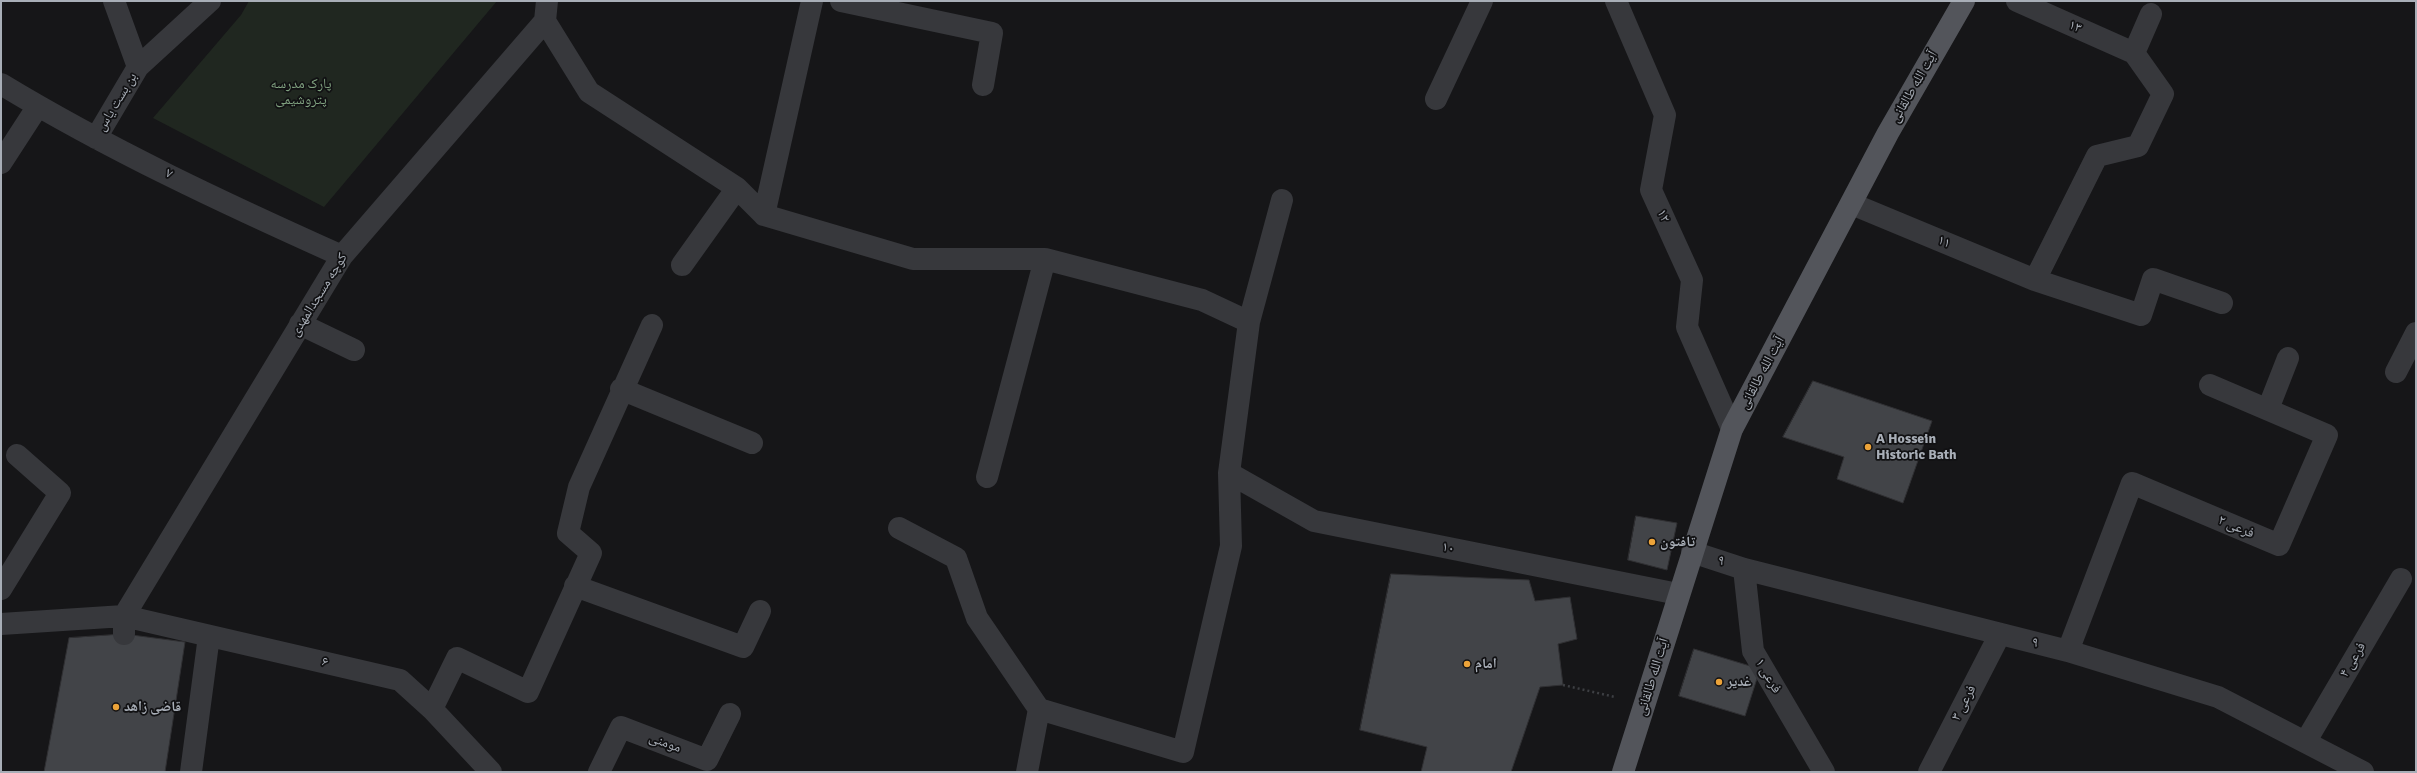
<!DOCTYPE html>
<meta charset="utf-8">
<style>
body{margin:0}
#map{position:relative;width:2417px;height:773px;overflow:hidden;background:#161618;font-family:Signika,sans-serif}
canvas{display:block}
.frame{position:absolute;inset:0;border:2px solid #a8aeb7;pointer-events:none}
</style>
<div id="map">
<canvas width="2417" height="773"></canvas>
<div class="frame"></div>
</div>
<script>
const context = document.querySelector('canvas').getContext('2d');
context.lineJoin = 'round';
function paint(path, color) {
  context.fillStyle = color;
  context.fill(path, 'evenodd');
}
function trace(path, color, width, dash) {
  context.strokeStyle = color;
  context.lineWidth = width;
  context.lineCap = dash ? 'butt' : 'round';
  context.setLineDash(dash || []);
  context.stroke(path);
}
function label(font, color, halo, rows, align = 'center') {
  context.font = font + ' Signika,"Noto Naskh Arabic",sans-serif';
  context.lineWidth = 3.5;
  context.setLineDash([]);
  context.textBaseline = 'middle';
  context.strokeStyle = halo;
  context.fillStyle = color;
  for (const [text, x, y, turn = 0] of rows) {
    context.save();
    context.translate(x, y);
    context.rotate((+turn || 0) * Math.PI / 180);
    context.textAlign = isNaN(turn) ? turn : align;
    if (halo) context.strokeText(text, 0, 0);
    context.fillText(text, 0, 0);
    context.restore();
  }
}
paint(new Path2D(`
 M249 1H497L324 207 153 118 241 15Z`), '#202720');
const building = new Path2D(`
 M1813 381 1932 421 1903 503 1837 479 1844 457 1783 437Z
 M1636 516 1677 523 1667 570 1628 560Z
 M1391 574 1529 580 1535 601 1570 597 1577 639 1558 644 1563 685 1540 687 1511 772H1421L1427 747 1360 730Z
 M124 634 185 642 165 772H44L69 638Z
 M1694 649 1760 669 1745 716 1679 696Z`);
paint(building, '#424448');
trace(building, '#303033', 1);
trace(new Path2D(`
 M1563 685 1615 697`), '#3d3f43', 2.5, [2, 3]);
trace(new Path2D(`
 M114 1 138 67
 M841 1 992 33 983 85
 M1616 1 1665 115 1651 190 1692 280 1687 327 1732 429
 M2017 1 2134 53
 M545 21 589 92 737 188 764 215 913 259H1045L1202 300 1249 322
 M1 84C110 150 226 204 342 256
 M1436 99 1482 1
 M96 138 138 67 210 1
 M1 163 38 106
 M1852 204 2035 280 2141 315 2153 279 2222 303
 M764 215 812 1
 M682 265 737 188
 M2035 280 2097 156 2138 146 2163 94 2134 53 2151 14
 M300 324 354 350
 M2396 372 2416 333
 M621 389 752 443
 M2268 409 2288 358
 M1229 473 1314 521 1678 594
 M987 477 1045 259
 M899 528 956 558 977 618 1039 709 1183 752 1231 546 1229 473 1249 322 1282 200
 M1692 552 1744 569 2068 651 2218 697 2363 772
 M1744 569 1753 651 1824 772
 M575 586 743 647 760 611
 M1 589 60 493 17 455
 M124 616 342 256 545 21 547 1
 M124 616V634
 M1 624 124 616 400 680 432 709 491 772
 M2068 651 2132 483 2279 545 2327 435 2210 385
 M432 709 457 658 528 692 591 553 568 533 579 487 652 325
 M2306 741 2401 579
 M191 772 209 636
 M599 772 621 727 707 760 730 714
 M1027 772 1039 709
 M1929 772 2000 634`), '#37383c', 22);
trace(new Path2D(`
 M1623 772 1732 429 1888 133 1964 1`), '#53555b', 22);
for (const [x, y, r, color] of [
 [1868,447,4,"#eca339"],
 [1652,542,4,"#eca339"],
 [1467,664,4,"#eca339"],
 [1719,682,4,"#eca339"],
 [116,707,4,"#eca339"]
]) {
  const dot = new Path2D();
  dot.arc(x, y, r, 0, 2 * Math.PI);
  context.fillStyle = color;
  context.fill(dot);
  trace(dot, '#111113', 1.5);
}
label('14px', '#a8aeb7', '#111113', [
 ["۱۳",2075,27,24],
 ["آیت الله طالقانی",1914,87,-60],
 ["بن بست یاس",117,102,-59],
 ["۷",169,174,27],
 ["۱۲",1663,216,65],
 ["۱۱",1944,242,23],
 ["کوچه مسجدالمهدی",319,295,-58],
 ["آیت الله طالقانی",1762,373,-62],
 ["فرعی ۲",2236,527,23],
 ["۱۰",1448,548,11],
 ["۹",1721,561,18],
 ["۹",2035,643,14],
 ["فرعی ۴",2353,660,-59],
 ["۶",325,662,13],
 ["فرعی ۱",1768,676,59],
 ["آیت الله طالقانی",1653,677,-73],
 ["فرعی ۳",1964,703,-63],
 ["مومنی",665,743,21]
]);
label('14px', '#80a280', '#111113', [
 ["پارک مدرسه",301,84],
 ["پتروشیمی",301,100]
]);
label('bold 14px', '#a8aeb7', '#111113', [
 ["A Hossein",1876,439],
 ["Historic Bath",1876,455],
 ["تافتون",1660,542],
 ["امام",1475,664],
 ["غدیر",1727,682],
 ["قاضی زاهد",124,707]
], 'left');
</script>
